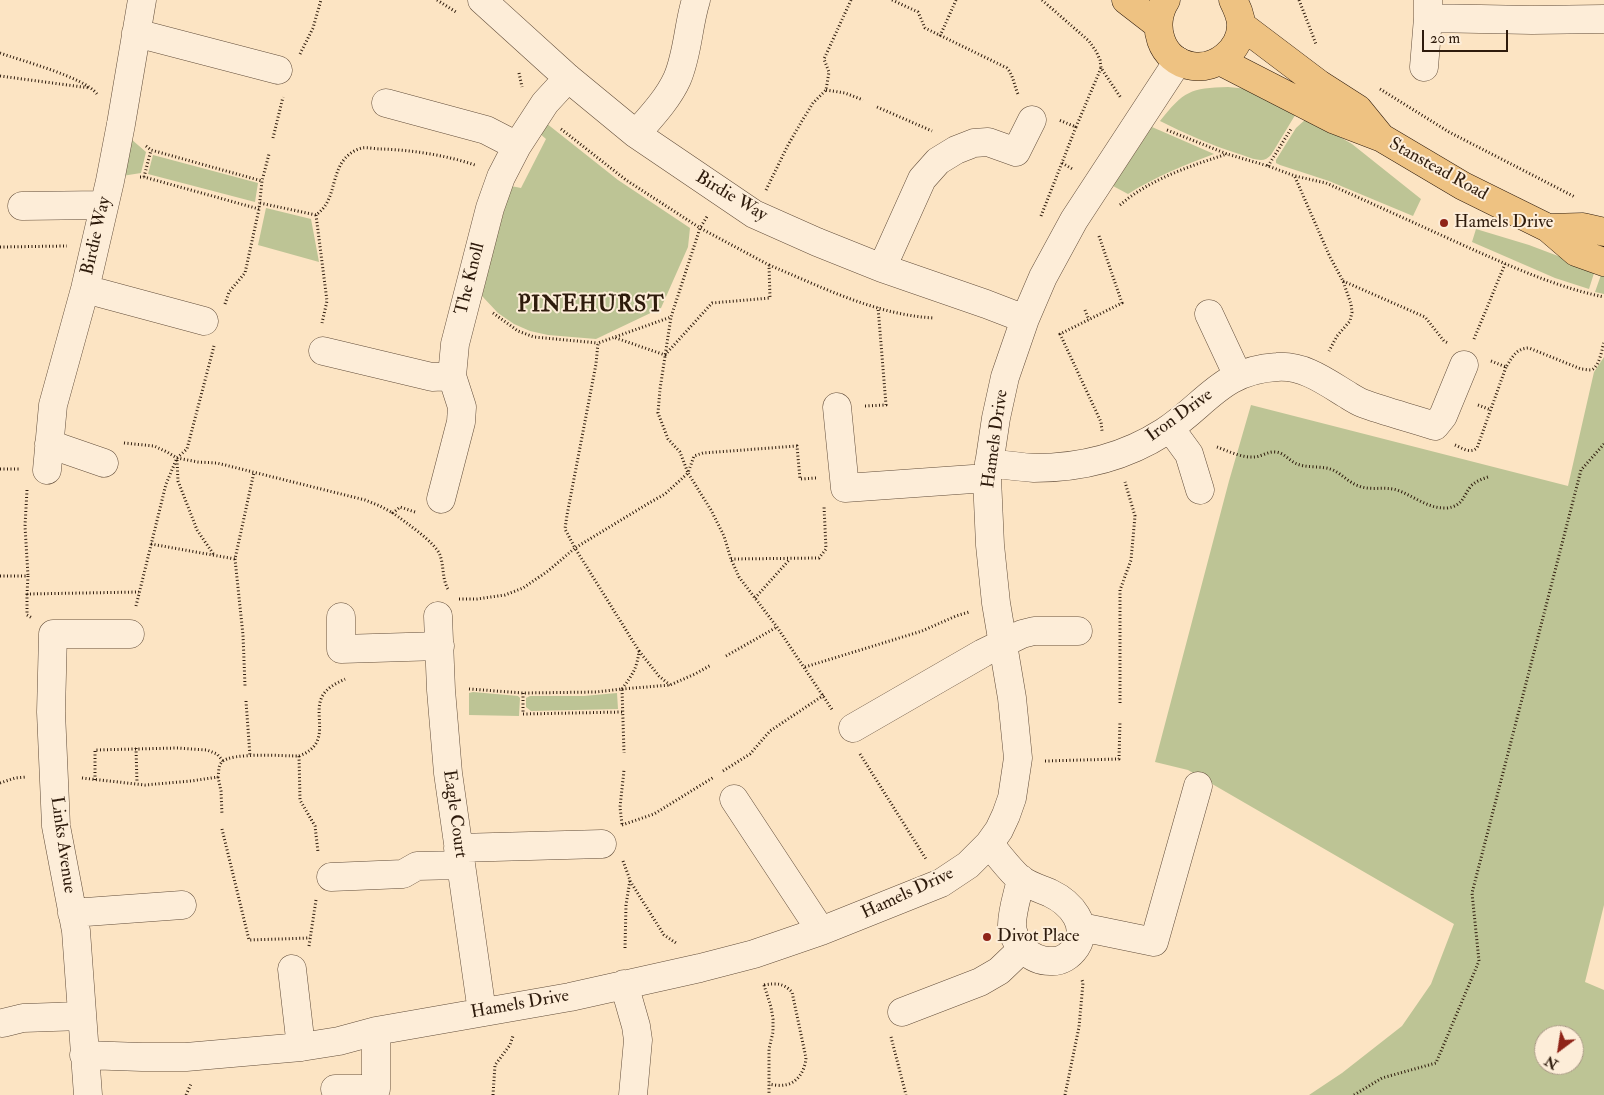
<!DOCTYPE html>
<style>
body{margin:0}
#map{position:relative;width:1604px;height:1095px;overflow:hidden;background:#fce4c3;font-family:"IM FELL Double Pica",serif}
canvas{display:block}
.north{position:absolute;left:1534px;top:1025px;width:50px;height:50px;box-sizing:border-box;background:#fdedd8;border:1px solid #aa9986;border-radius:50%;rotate:211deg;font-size:14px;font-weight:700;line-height:20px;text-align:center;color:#2e1b0c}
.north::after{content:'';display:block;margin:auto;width:18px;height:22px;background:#8f2418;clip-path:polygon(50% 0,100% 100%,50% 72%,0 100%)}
.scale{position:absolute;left:1422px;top:30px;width:86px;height:22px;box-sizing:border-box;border:2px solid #2e1b0c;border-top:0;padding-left:6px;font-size:15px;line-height:18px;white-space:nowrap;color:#2e1b0c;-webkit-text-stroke:4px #fdedd8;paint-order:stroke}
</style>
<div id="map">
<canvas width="1604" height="1095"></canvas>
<div class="north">N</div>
<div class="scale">20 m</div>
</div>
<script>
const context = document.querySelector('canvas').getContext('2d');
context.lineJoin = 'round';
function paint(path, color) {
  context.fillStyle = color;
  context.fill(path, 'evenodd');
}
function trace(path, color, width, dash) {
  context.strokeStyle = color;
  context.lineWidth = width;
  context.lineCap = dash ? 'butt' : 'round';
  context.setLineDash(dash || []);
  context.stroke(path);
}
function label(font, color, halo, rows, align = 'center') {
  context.font = font + ' "IM FELL Double Pica",serif';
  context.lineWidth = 4;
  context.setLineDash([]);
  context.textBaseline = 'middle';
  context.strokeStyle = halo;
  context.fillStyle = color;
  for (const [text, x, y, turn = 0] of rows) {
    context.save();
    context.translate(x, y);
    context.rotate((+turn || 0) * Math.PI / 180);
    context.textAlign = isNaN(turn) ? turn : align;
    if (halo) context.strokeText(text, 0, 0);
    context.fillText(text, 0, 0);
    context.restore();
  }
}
paint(new Path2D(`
 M1228 87 1248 89 1297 112 1271 155C1268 158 1265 160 1261 160 1254 160 1246 156 1239 154 1211 145 1186 134 1160 121 1184 91 1190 88 1228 87Z
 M1307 118 1352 144 1421 199 1413 216 1329 181 1280 165 1276 163V160L1296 128Z
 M546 123 618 180 690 228 688 247 661 308 596 339 548 335 530 331 514 324 498 313 482 296 495 243 511 186 521 188 546 139 538 132Z
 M1152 127 1214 154C1184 165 1155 177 1128 194L1113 186Z
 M131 139 146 152 141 173 122 176Z
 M153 155 258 183 255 202 148 174Z
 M266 208 311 219 319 262 258 245Z
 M1476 229 1529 245 1595 270 1589 289 1555 278 1472 242Z
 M1602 272H1604V294L1595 292Z
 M1604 357V905L1585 982 1604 990V1095H1309L1342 1073 1402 1026 1431 984 1454 924 1188 770 1155 762 1229 481 1251 405 1568 486 1594 372ZM1544 1035H1574V1065H1544Z
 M473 692 518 696 520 698 519 716 469 715V693Z
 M617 693 618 709 531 711 526 707V698L530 696H584Z`), '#bdc495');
const minor = new Path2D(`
 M482 0 568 78 636 134 754 214 817 242 882 268 986 304 1025 319
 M1428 18 1532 20 1604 19
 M136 33 278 70
 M1424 67 1428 18V0
 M386 103 486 130 517 146
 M636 134C650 118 668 99 677 79 688 54 688 25 696 0
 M22 206 103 205
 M882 268 922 179 938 161 956 150 974 143 988 142 1016 152 1032 120
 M85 289 204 321
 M1209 314 1238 376
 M323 351 432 377 452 376
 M837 407 845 488 987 478
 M1170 428 1189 454 1200 490
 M49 444 104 463
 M989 463C1004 465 1020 467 1034 468 1081 468 1125 457 1164 432 1206 405 1221 370 1277 367 1303 365 1325 381 1346 394 1351 397 1357 401 1362 403 1386 412 1411 418 1435 426L1443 416 1464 365
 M47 470 53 405 85 289 110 181 121 124 142 0
 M441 499 461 422 462 407 452 376 455 344 490 208 501 177 517 146 545 103 568 78
 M438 616 441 690 448 773 482 1012
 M341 617V649L440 646
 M853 728 983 653 1022 634 1034 631H1078
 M734 799 821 931
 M989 844C999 855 1008 868 1019 878 1027 885 1041 889 1050 893 1071 903 1090 925 1076 947 1070 956 1061 962 1050 961 1031 961 1013 944 1012 925 1012 910 1018 894 1021 879
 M458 848 602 844
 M331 877 403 874 417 866 461 865
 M72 913 182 905
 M1081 927 1154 942 1198 786
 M292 969 301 1047
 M624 984 636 1026 638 1040 633 1095
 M902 1012 980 982 999 971 1022 949
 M3 1023 23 1018 82 1016
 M84 1055 142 1057H186L301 1047 339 1041 376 1031 570 997 700 968 754 954 821 931 941 883 968 865 989 844 999 830 1006 815 1012 798 1018 758 1012 698 996 603 990 545 987 478 996 418 1005 377 1025 319 1043 277 1074 220 1178 61
 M335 1089H376V1031
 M88 1095 76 931 56 826 51 712 53 634H130`);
const major = new Path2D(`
 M1126 0 1157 24
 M1166 0C1150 24 1160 61 1192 66 1216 70 1241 50 1241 25 1241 16 1237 8 1233 0
 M1241 25 1319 84 1358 109 1380 136
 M1220 61 1335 120 1382 138 1463 186 1548 228 1576 252 1604 262
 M1548 228 1583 227 1604 232`);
trace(minor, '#624d3a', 29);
trace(major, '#2e1b0c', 29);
trace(new Path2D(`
 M437 0 456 12
 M892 0 918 12 925 28 1007 68C1014 76 1014 87 1019 96
 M1042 0 1089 41 1096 51 1100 60 1101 68 1121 98
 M1299 0 1316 44
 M940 36 956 0
 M0 53C22 61 84 77 97 94
 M300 54 313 28 321 0
 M519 73 522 87
 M0 76 90 88
 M1380 89 1449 132 1575 197
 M826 90 845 93 863 100
 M877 107 932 131
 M1076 127 1101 68
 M561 129 626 180 700 228 769 265 770 298 712 303 665 355 613 337
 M1167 130 1227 154 1268 166 1295 176 1326 183C1373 204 1419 225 1465 246 1510 266 1556 287 1604 297
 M273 138 283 97
 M146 146 151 150 262 181
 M1062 163 1074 170
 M1268 166 1291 129
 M140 177H144L259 209
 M144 177 151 150
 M1295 177 1330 257 1343 281 1351 304 1352 312 1350 321 1337 336 1329 351
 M766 190 788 145 802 121 813 103 826 90 829 72 824 59 851 0
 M260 203 316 215C334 202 331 182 341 164 345 157 353 150 362 148 367 147 375 149 381 149 412 150 445 155 475 165
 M1120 205C1150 179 1190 166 1227 154
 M316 215 327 301 322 323
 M1041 216 1076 127 1059 120
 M1099 236 1122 303 1060 334 1101 422 1102 431
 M0 247 67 246
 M769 265C822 287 876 315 934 318
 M1343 281 1425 317 1444 341 1448 343
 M225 304 229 292 245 273 259 209 262 181 269 154
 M1085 310 1089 320
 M493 313 518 331 534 337 598 343
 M1474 339 1505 264
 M1491 361 1506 367C1512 358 1516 348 1529 348L1581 369C1585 369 1590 371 1593 369 1600 364 1602 349 1604 342
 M1478 405 1491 410
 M865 406 886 405 878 307
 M124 443 154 446 167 452 177 458 198 462 217 463 365 500 380 506 393 513
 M1455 445C1462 448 1470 454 1477 448L1506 367
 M1217 447C1228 451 1242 458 1254 457 1261 457 1268 451 1276 452 1284 453 1289 460 1295 463 1307 469 1321 465 1333 470 1342 474 1349 483 1359 486 1371 491 1384 486 1397 490 1414 496 1428 509 1447 508 1463 506 1463 496 1471 486 1476 481 1482 479 1488 477
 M177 460 178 481 197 530 214 555
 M0 469H19
 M816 478 800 479 797 446 703 453 694 456 688 473 711 510 724 536 731 559 739 577 777 627 833 711
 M27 490 25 526 28 576
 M415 512 400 507 393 513C405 522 435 542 440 555 444 566 442 579 448 589
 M151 544 235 559 254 472
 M235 559 243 635 245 686
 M731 559 819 558 826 549 824 506
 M0 576H28L27 594 139 592
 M27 594V615L32 618
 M755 598 790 559
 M459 599H477L505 595 523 588 548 571 575 548 565 529 567 515 596 364 598 343 671 317 700 228 708 215
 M136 606 166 484 177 458 187 449 214 346
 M639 651 659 676 670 685
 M726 656 777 627
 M805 667 922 631 956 616 969 612
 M469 689 523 693 596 692 622 689 624 753
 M622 689C632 675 637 669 639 651L575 548 649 503 665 494 688 473 680 452 668 439 658 413 660 389 671 317
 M622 689 670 685 695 674 711 665
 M523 693V714L622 712
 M246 701 250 756
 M1120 703V590L1131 560 1135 516 1125 482
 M136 748 137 783
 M860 754 926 859
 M299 756C334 743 311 714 323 695 328 687 337 683 345 679
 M1045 761 1119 759 1120 721
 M723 771 750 754 770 731 824 695
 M218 777 221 791 222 815
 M82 778 145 785 191 781 218 777C219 772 218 766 222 762 231 752 284 756 299 756L300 800 315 826 318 852
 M95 780V750L177 748 207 750 217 754 223 761
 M0 783 15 778 26 777
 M622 824 620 807 624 770
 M622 825 654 814 714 777
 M222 829 249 940 310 938
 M623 861 630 880 626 905 625 948
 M630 881 664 935 676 943
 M309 946 316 900
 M764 985C777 983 783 983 792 992L806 1058C805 1070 798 1083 785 1085 780 1086 774 1085 769 1084
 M764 985 771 1007 773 1019V1032L769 1049V1095
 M891 1037 906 1095
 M186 1095 191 1084
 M493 1095 495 1065 510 1045 513 1036
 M1065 1095 1079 1027 1083 983 1082 980
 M1354 1095 1382 1078 1436 1063 1479 961 1472 893 1581 470 1604 444`), '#2e1b0c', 3, [1, 2.5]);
trace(minor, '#fdedd8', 28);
trace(major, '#eec282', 28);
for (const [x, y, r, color] of [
 [1444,223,5,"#8f2418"],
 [987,937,5,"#8f2418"]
]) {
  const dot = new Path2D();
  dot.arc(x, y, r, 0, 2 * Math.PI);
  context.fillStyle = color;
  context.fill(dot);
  trace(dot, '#fdedd8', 2);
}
label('18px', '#2e1b0c', '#fdedd8', [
 ["Stanstead Road",1438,170,29],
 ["Birdie Way",731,197,31],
 ["Birdie Way",97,236,-77],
 ["The Knoll",471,279,-76],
 ["Iron Drive",1180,416,-36],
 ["Hamels Drive",996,439,-82],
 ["Eagle Court",454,814,82],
 ["Links Avenue",62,845,82],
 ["Hamels Drive",908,894,-25],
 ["Hamels Drive",520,1005,-10]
]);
label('18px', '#2e1b0c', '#fdedd8', [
 ["Hamels Drive",1454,223],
 ["Divot Place",997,937]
], 'left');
context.letterSpacing = '1px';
label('bold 22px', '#2e1b0c', '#fdedd8', [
 ["PINEHURST",591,306]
]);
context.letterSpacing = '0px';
</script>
